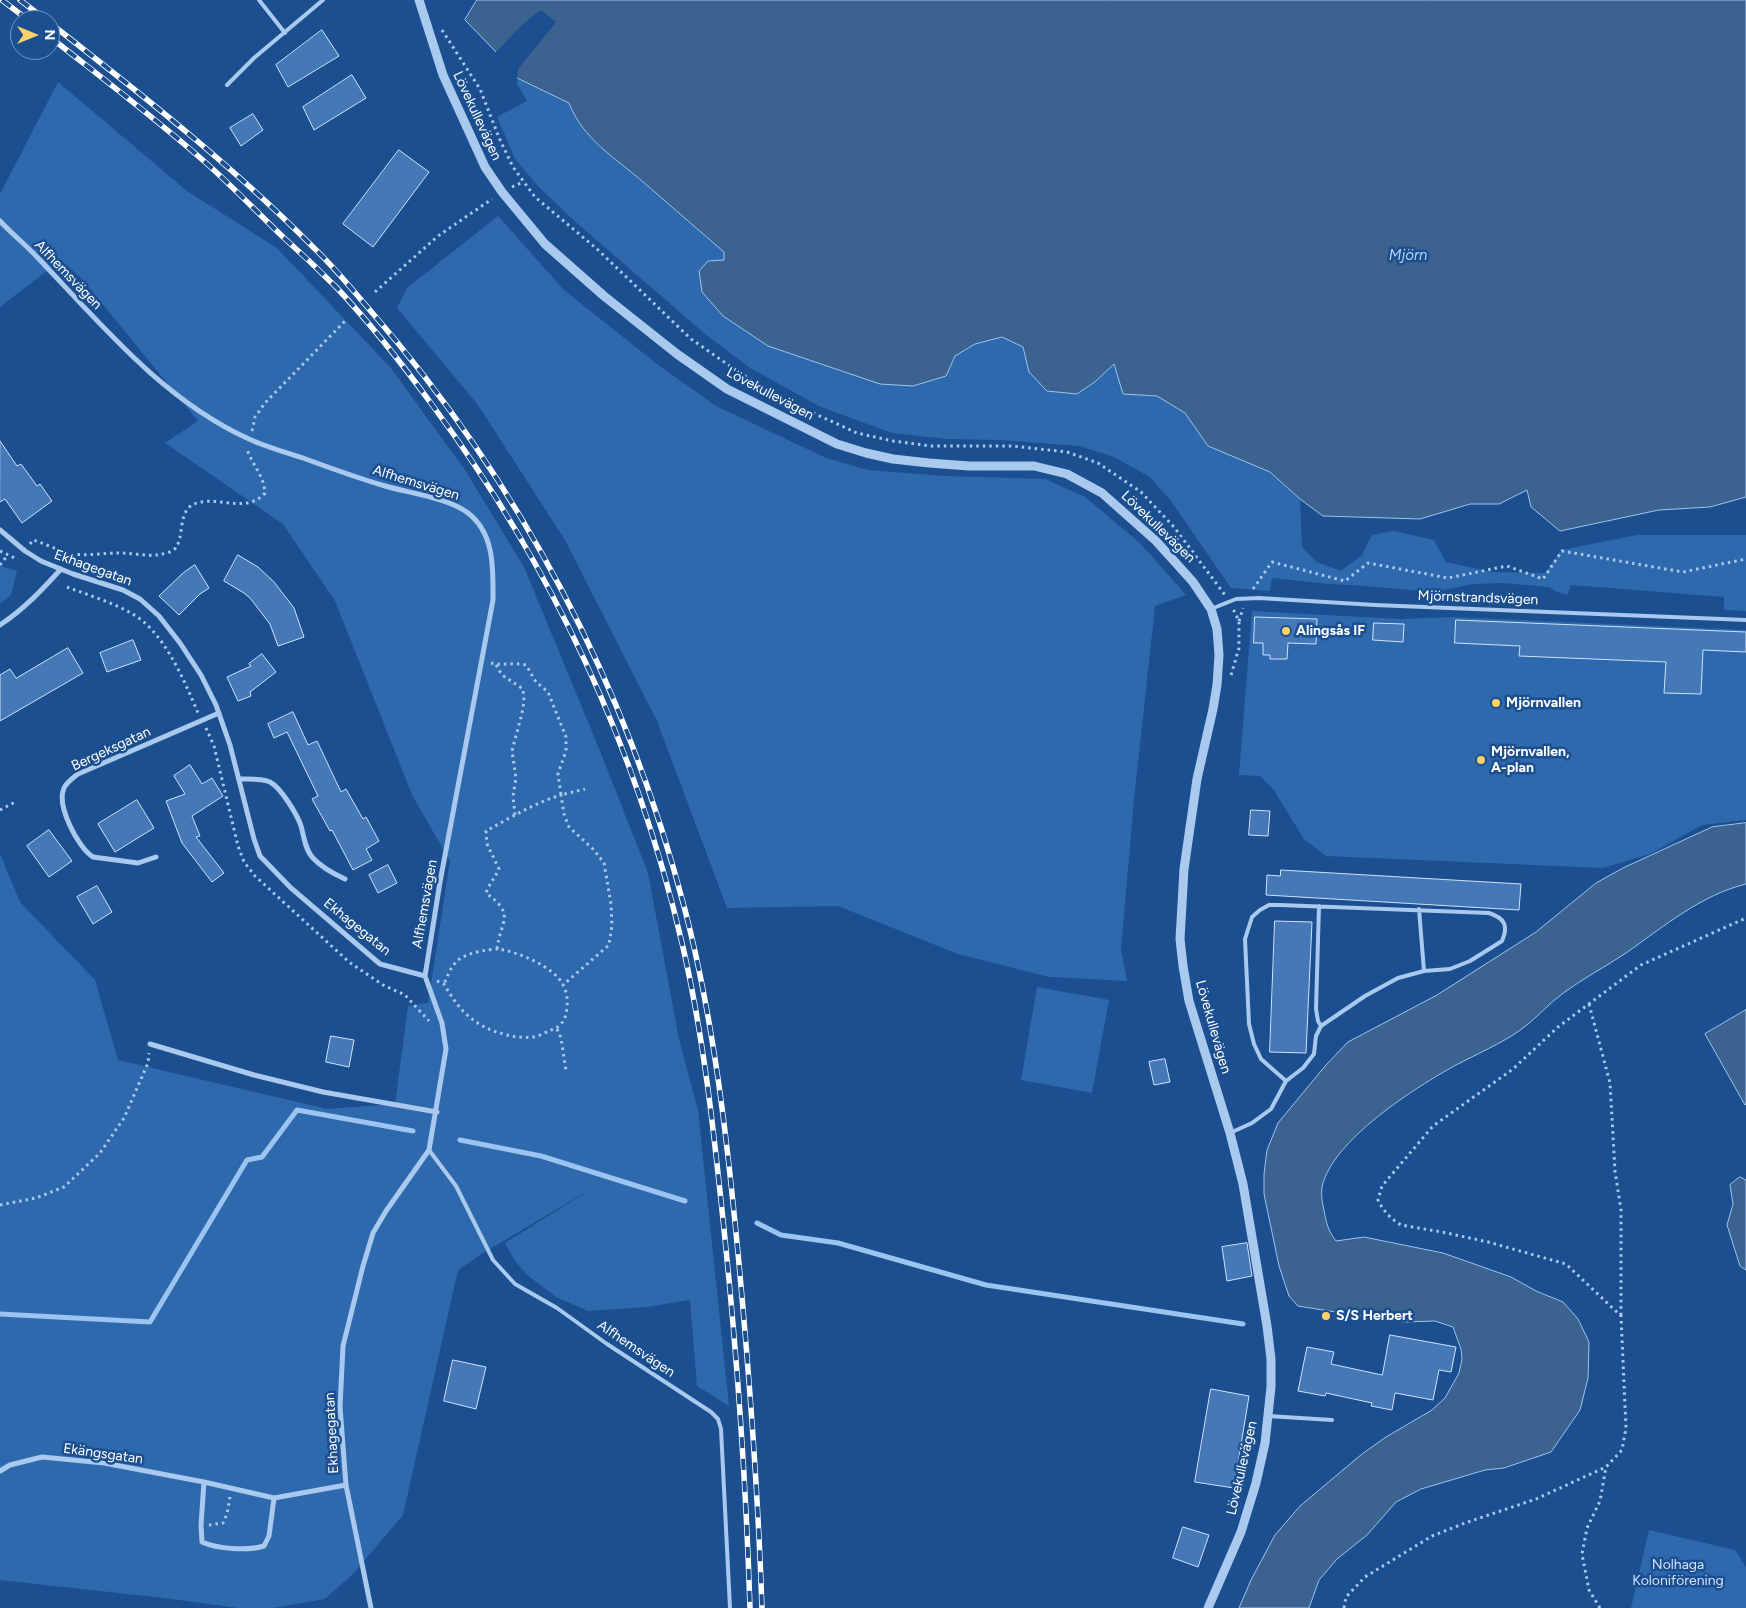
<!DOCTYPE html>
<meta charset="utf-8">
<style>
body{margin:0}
#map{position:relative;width:1746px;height:1608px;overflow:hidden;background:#1b4f8f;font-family:Figtree,sans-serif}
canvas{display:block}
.north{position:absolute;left:10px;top:10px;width:50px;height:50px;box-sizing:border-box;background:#1b4f8f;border:1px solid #7695bc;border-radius:50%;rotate:90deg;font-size:14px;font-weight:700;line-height:20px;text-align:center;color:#fff}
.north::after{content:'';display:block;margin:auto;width:18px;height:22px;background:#ffd166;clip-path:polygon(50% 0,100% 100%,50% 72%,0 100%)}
</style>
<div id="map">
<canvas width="1746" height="1608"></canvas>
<div class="north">N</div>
</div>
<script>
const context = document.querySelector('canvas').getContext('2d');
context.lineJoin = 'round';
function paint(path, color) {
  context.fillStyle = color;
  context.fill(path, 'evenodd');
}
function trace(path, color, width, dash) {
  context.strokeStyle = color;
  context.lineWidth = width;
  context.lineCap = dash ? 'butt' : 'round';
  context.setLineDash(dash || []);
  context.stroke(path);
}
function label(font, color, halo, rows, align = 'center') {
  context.font = font + ' Figtree,sans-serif';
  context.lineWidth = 5;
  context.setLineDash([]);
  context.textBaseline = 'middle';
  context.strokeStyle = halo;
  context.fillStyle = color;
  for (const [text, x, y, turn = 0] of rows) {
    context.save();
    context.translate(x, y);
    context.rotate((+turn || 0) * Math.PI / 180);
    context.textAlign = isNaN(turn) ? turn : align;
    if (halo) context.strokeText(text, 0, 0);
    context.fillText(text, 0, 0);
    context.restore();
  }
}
paint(new Path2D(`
 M518 78 569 103C583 139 614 157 642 181 669 205 697 228 724 252V260L769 346 820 362 946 376 955 356 975 344 1002 337 1023 347 1029 372 1096 381 1114 364 1123 393 1157 396 1185 413 1208 446 1270 472 1300 499 1302 547 1317 562 1341 571 1362 555 1372 535 1394 531 1434 540 1446 562 1492 572 1545 573 1561 550 1637 535H1746V611L1724 610V597L1571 585 1567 595 1557 592 1549 587 1501 583 1473 584 1434 592 1365 586 1328 584 1272 578 1270 591 1231 588 1171 501 1150 477 1114 457 1080 446 1000 440 946 439 892 433 821 407 750 368 705 334 571 218 538 186 515 159 497 117 527 101 517 84Z
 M58 82 187 191 277 248 390 367 465 470 524 567 600 751 648 873 679 1039 698 1110 729 1406 697 1386 690 1300 647 1307 588 1311 556 1297 527 1275 515 1261 505 1243 596 1186 483 1253 458 1270 403 1515 354 1573 325 1599 273 1608H238L164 1598 0 1580V854L20 902 95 980 118 1060 327 1109 395 1104 408 1006 428 1003 450 861 413 797 335 601 283 524 165 443 198 421 83 280 61 260 0 307V194Z
 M498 216 564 290 657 364 716 406 826 458 868 470 945 476 1045 479 1085 497 1141 544 1186 595 1155 606 1134 800 1123 926 1121 949 1127 981 1049 977 958 954 838 906 727 908 657 721 565 540 478 405 397 308 407 288Z
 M0 566 17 571 11 595 0 604Z
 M1252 611 1400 619 1454 617 1746 630V820L1702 825 1650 854 1603 868 1326 856 1304 839 1273 789 1260 776 1239 775Z
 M1037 987 1109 1000 1092 1093 1021 1080Z
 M1649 1530 1735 1550 1746 1567V1608H1631Z`), '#2e69ad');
const water = new Path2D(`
 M477 0H1746V497L1710 507 1659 510 1560 531 1531 507 1527 490 1499 504H1470L1420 519 1323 516 1300 499 1270 472 1208 446 1185 413 1157 396 1123 394 1114 364 1096 381 1077 394 1047 391 1029 372 1023 347 1002 337 975 344 955 356 946 376 913 386 880 384 768 346 723 316 702 292 699 271 708 261 724 260V252C697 228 669 205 642 181 614 157 583 139 569 103L515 77 496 52 465 20Z
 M1746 823V884C1701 895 1663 927 1626 953 1605 967 1582 979 1562 994 1547 1005 1535 1020 1519 1031 1500 1044 1477 1054 1456 1065 1416 1087 1332 1140 1322 1187 1321 1194 1322 1203 1324 1210 1326 1222 1328 1231 1336 1241L1364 1237 1443 1253 1511 1277 1536 1291 1563 1302 1578 1319 1589 1342 1588 1378 1580 1410 1551 1452 1504 1468 1485 1470 1421 1489 1396 1502 1367 1535 1337 1559 1319 1580 1309 1608H1239L1251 1580 1275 1535 1300 1506 1362 1454 1386 1437 1432 1410 1445 1398 1459 1373 1462 1359 1461 1349 1453 1327 1435 1321 1404 1322 1359 1316 1352 1319 1348 1314 1298 1306 1289 1296 1279 1266 1264 1194V1174L1267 1150 1278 1123 1326 1065 1348 1042 1437 995 1536 932 1596 883 1623 868 1712 827Z
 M1746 1010V1104L1745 1105 1705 1034Z
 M1740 1177 1746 1180V1270L1740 1266 1727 1225 1733 1204 1730 1185Z`);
paint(water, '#3c6290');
trace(water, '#9cc4f0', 1);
paint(new Path2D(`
 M541 10 556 22 518 69 517 81 513 79 493 53 496 52 522 25Z`), '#1b4f8f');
trace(new Path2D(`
 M460 1140 541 1156 685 1201
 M757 1223 781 1235 838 1243 986 1285 1243 1324
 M0 1314 150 1322 247 1160 262 1157 297 1110 413 1131`), '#9cc4f0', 5);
const building = new Path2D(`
 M322 30 339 56 288 87 276 65Z
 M352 75 366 98 314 130 303 107Z
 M253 114 263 130 241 146 230 128Z
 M399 150 429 172 373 247 343 224Z
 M0 441 17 466 21 464 37 486 40 484 52 501 22 523 5 499 0 502Z
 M238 555 258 567 274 582 294 608 304 637 278 646 270 624 250 598 244 593 224 581Z
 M195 565 209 588 200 594 179 615 159 596 183 573Z
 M1255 617 1317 619 1316 644 1288 643 1287 659H1270V655H1263V643H1254Z
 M1456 620 1746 632V652L1703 650 1701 694 1664 693 1666 662 1519 656 1520 646 1455 643Z
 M1374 623 1404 624 1403 642 1373 640Z
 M133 640 141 660 107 672 100 653Z
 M68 648 83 673 0 721V675L10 669 16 678Z
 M262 654 276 672 250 692 251 696 238 701 227 677 251 666 249 664Z
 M293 712 308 745 317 741 341 792 346 789 363 819 366 817 379 841 366 849 372 860 353 870 332 830 330 831 312 799 318 796 287 732 274 738 268 724Z
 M190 765 202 784 212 778 223 796 192 816 200 836 196 837 224 873 212 882 182 843 166 801 185 794 174 776Z
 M137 800 154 828 115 852 98 824Z
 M1251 810 1270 811 1268 836 1249 835Z
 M49 830 72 861 49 877 27 846Z
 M388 865 397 883 378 893 369 875Z
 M1281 870 1521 884 1519 910 1266 895 1267 875 1280 876Z
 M97 886 112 912 93 924 77 897Z
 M1275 921 1312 922 1306 1053 1270 1052Z
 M331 1036 354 1040 349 1067 326 1062Z
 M1165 1059 1170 1082 1154 1085 1149 1062Z
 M1247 1243 1252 1276 1227 1281 1222 1247Z
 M1390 1335 1456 1347 1451 1372 1439 1370 1433 1400 1395 1393 1392 1410 1371 1406 1372 1403 1326 1393 1325 1396 1298 1391 1307 1347 1334 1352 1331 1364 1382 1375Z
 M453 1360 486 1367 476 1409 444 1401Z
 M1211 1389 1249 1396 1234 1488 1195 1482Z
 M1183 1527 1209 1535 1198 1567 1173 1558Z`);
paint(building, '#4478b7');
trace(building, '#cfe3fa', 1);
trace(new Path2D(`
 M442 30 480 89 500 140 513 167 535 197 597 249 691 339 740 373 787 401 857 433 893 441 931 446H1012L1067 452 1098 463 1141 492 1174 527 1225 595
 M512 187 523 182
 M375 292 438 236 492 199
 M252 431 255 417 265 403 346 320
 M30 544 33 540C46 544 59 551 73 554 88 556 104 553 119 553 131 553 145 556 157 555 164 554 174 552 177 546 184 533 178 508 197 503 220 496 246 514 265 493 264 475 252 465 247 449
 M0 551 17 559
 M0 565 7 556
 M67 587C88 595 111 602 131 613 164 631 184 680 198 713
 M1253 589 1272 562 1345 581 1368 563 1448 578 1507 566 1543 579 1562 551 1683 572 1746 559
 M1239 621 1243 608
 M491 663C501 666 513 662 526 665L536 682 548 692 566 737V751L558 774 561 795 585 789
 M496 665 502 675 523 689 524 701 522 713 512 751 516 778 513 796 515 815
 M1231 675 1239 648V621L1233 609
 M206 728 214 746 238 846 244 862 255 876 349 962 383 985 405 995 429 1021
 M0 810 15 802
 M497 949C501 919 516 915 486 893 489 884 495 878 499 869L487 844 486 831C510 818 534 803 561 795L564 814 569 827 594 850 604 863 611 904 612 926 609 945 563 985
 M437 981 444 984C460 1012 475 1027 507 1035 514 1037 526 1038 533 1037 540 1036 546 1032 551 1030 559 1028 564 1022 566 1014 568 1004 568 994 563 985 555 967 516 951 498 949 488 949 469 953 461 958 452 963 448 975 444 984
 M1589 1004 1610 1083 1615 1171 1621 1210V1316
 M557 1029 561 1038 566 1071
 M0 1205 36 1198 64 1187 100 1153 124 1118 148 1063 149 1053
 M209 1525 223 1523 227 1514 230 1497
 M1344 1608 1346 1597 1365 1577 1432 1536 1465 1523 1536 1499 1606 1467 1622 1450 1626 1428 1621 1316 1566 1264 1488 1242 1442 1232 1401 1225 1391 1218 1383 1209 1378 1200 1382 1186 1433 1126 1513 1069 1558 1027 1641 965 1746 918
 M1600 1608 1589 1590 1582 1554 1587 1528 1600 1501 1606 1467`), '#a9c9ee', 3, [2.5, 4]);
trace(new Path2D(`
 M259 0 285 33
 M227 85 254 58 323 0
 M1211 609 1236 599 1259 598 1375 605 1746 620
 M1319 906 1316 1009 1318 1021 1321 1026
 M1419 909 1424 971
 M1230 1133 1252 1123 1271 1109 1286 1081 1303 1068 1314 1054 1316 1036 1321 1026 1365 996 1398 978 1424 971 1450 969 1470 961 1502 941C1509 925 1504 918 1489 913L1280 905H1269L1260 910 1252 917 1245 939 1249 1024 1254 1044 1261 1059 1286 1081
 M429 1150 456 1186 493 1260 515 1284 557 1308 607 1344 711 1412 718 1419 721 1429 730 1608
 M1268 1416 1332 1420`), '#a9c9ee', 4);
trace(new Path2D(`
 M0 221C12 234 26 245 38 258 102 325 163 400 249 439 266 447 285 452 303 458 330 468 358 478 385 486 409 493 449 498 468 513 495 534 493 569 493 600L440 882 425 976
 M0 530 25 551 41 561 73 574 123 590 140 599 159 616 180 643 201 675 216 705 230 745 254 839 260 856 291 888 380 964 425 976 442 1023 446 1049 429 1150 386 1211 373 1233 363 1266 343 1346 340 1407 346 1485 371 1608
 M0 625C24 609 42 590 61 569
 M239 779C249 779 261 778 270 782 281 788 297 814 301 826 304 836 305 850 313 858 322 868 334 874 345 879
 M156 857 138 863 93 857C78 848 56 805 64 788 67 782 73 778 78 774L219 713
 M150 1044 254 1075 323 1092 437 1112
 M0 1471 10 1465 42 1457 104 1463 204 1482 274 1498 346 1485
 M204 1482 201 1525 202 1542C217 1549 248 1551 264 1546L269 1536 274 1498`), '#a9c9ee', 5);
trace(new Path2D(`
 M419 0 443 75 485 167 502 192 545 244 604 296 677 354 727 389 837 444 866 453 893 459 929 463 969 466H1034L1067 474 1102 493 1156 541 1193 582 1211 609 1217 629 1219 655 1217 685 1213 709 1197 779 1184 869 1180 939 1183 966 1189 1001 1230 1133 1243 1184 1267 1326 1271 1359V1387L1265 1443 1256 1483 1241 1532 1208 1608`), '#a9c9ee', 9);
const rail = new Path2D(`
 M2 0 28 20
 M20 0 46 20
 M50 23C141 94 233 166 314 248 334 267 351 288 369 309 521 483 627 687 685 910 714 1022 727 1138 738 1253 749 1371 758 1489 762 1608
 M50 37C102 78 155 118 205 162 232 186 257 212 283 237 301 253 319 270 336 287 371 324 403 365 433 406 553 568 636 747 682 943 704 1037 714 1134 724 1229 737 1355 746 1481 750 1608`);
trace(rail, '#fff', 5.5);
trace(rail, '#1b4f8f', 4, [11]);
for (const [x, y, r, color] of [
 [1286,631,5,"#ffd166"],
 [1496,703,5,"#ffd166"],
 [1481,760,5,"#ffd166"],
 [1326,1316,5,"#ffd166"]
]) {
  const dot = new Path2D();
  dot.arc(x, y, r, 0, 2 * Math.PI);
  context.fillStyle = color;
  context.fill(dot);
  trace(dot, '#1b4f8f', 2);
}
label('14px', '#fff', '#1b4f8f', [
 ["Lövekullevägen",477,116,65],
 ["Alfhemsvägen",68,275,46],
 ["Lövekullevägen",770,394,28],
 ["Alfhemsvägen",416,483,17],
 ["Lövekullevägen",1158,527,44],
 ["Ekhagegatan",93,568,20],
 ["Mjörnstrandsvägen",1478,598,2],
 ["Bergeksgatan",111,749,-25],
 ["Alfhemsvägen",425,904,-80],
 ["Ekhagegatan",357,927,39],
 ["Lövekullevägen",1213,1027,74],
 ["Alfhemsvägen",636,1349,34],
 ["Ekhagegatan",332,1433,-93],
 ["Ekängsgatan",103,1454,8],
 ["Lövekullevägen",1242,1468,-77]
]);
label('bold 14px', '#fff', '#1b4f8f', [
 ["Alingsås IF",1296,631],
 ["Mjörnvallen",1506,703],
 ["Mjörnvallen,",1491,752],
 ["A-plan",1491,768],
 ["S/S Herbert",1336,1316]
], 'left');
label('14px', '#cfe3fa', '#1b4f8f', [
 ["Nolhaga",1678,1565],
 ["Koloniförening",1678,1581]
]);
label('italic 15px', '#b5d3f5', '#1b4f8f', [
 ["Mjörn",1408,256]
]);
</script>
